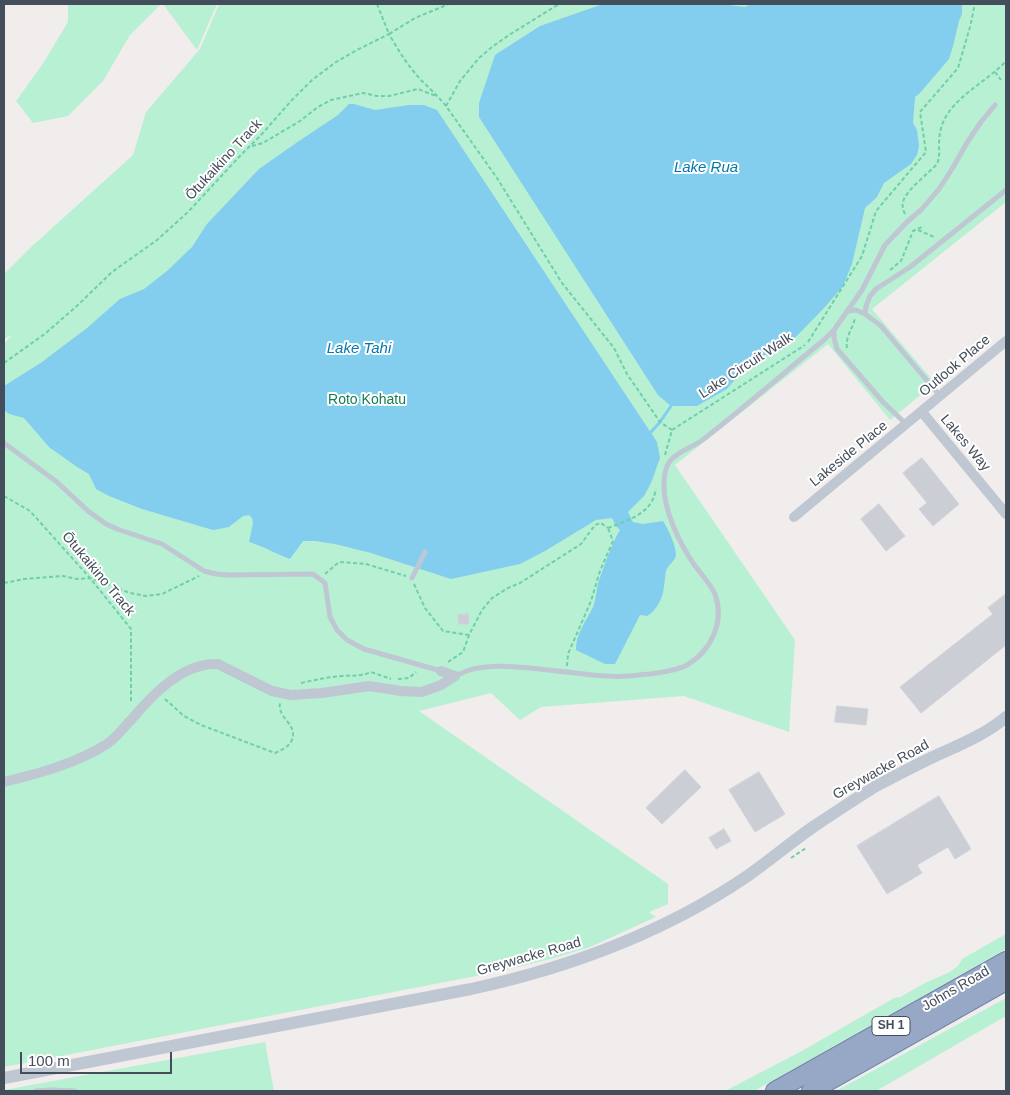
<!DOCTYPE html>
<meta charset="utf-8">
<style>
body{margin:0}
#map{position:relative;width:1010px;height:1095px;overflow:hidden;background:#f0edec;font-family:Helvetica,sans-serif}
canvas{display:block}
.frame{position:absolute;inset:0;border:5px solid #444e5b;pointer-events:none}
.scale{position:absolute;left:20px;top:1052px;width:152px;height:22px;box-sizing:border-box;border:2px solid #444e5b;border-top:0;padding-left:6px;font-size:15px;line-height:18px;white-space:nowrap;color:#444e5b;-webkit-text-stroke:4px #fff;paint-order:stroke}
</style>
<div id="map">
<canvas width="1010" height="1095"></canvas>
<div class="frame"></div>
<div class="scale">100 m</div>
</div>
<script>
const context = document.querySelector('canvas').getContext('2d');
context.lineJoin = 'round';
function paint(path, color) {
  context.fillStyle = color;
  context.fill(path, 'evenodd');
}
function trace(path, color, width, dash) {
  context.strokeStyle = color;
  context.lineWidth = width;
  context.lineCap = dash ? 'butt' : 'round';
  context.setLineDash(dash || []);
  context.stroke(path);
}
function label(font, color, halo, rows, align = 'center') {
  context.font = font + ' Helvetica,sans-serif';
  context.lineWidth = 4;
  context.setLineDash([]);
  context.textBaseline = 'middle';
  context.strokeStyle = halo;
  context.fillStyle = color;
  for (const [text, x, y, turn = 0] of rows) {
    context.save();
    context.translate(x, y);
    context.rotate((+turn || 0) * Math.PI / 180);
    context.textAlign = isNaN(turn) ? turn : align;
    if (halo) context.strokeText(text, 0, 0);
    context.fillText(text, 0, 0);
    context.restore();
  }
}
paint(new Path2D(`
 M68 4H161L130 35 103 81 68 116 33 123 16 101 42 65 68 22Z
 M163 4H217L197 50Z
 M219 4H1006V202L872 309 935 383 890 420 828 344 675 465 795 640 789 732 684 696 541 707 520 720 491 693 419 711 668 884V904L649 912 656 917 590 947 554 958 497 972 4 1067V344L12 335 4 339V274L29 249 133 155 146 112 200 49Z
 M1006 934V949L754 1091H725L800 1052 894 998 900 997 927 982 950 972 958 966 962 959Z
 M1006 998V1016L876 1091H836Z
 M265 1042 274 1091H4V1090Z`), '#b8f0d3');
paint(new Path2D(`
 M603 4H720L745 7 751 4H962V14L959 21 953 46 949 59 920 93 915 97 913 123 917 130 919 146 917 155 911 164 884 183 877 197 865 208 852 264 843 286 825 307 785 348 751 360 727 389 697 406H671L658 395 479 117V103L495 55 540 26Z
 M349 104H354L375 110 409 105H424L437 110 657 442 660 458 651 483 644 496 628 512 633 522 643 524 663 521C669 531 675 543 676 554 676 561 668 564 666 571 665 575 665 581 664 586 663 598 657 610 647 616L640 615 615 664H605L576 650C575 635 587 620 593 607 596 600 596 592 598 584 603 569 612 543 620 530L616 526 612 518 596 520 545 551 520 564 451 579 371 553 335 544 315 541H303L290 559C276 554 263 546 249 542L253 523 252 518 249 515 243 516 229 527 213 530 142 509 109 496 96 489 89 474 77 467 49 447 24 418 9 414 4 410V386L42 362 87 328 120 299 144 289 167 271 192 247 207 224 259 169 299 141 338 115Z`), '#83cdef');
trace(new Path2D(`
 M651 432 660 422 671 406`), '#83cdef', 3);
const building = new Path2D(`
 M922 458 959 504 933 526 919 509 927 503 903 473Z
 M879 504 905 536 886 551 861 519Z
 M1006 594V645L921 713 900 687 993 614 988 608Z
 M468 614 469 624H459L458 615Z
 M837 706 868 709 866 725 835 722Z
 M685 770 701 787 662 824 646 808Z
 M759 772 785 814 755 832 729 790Z
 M939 796 971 849 955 859 948 847 917 865 922 873 887 894 857 846Z
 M724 829 731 841 716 849 709 838Z`);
paint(building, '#cbced5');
trace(building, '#d0d2d9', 1);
const trunk = new Path2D(`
 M775 1091 1006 961
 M811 1091 1006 981`);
trace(trunk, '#6d84aa', 20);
trace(new Path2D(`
 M377 4 389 34 415 18 449 4
 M995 72 1001 80
 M446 106 460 81 479 58 492 47 509 35 559 4
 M252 146 263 143 300 121 318 107 331 100 363 93 377 96H389L418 89 436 96
 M905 214C903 210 902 206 903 202 905 191 929 173 937 164 940 157 939 151 939 144 939 137 940 131 942 125 952 97 987 82 1006 61
 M918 230 934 237
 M890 270 901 261 913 231 924 226
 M808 342 862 256 876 211 926 152 920 112 958 68 970 27 974 8 973 4
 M847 348C845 337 853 328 855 318
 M4 363 46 333 79 304 112 272 157 240 188 212 239 157 261 135 292 100 312 80 336 62 357 50 389 34C398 50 408 66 421 80 429 88 438 96 446 106L497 178 562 283 614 348 627 374 660 422 672 430 665 455
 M672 430 805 345
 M4 496 30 511 90 578 131 629V703
 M608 528C623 522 644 516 652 501 654 497 655 493 656 489
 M325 574 339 562 366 564 406 576
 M4 583 24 579 63 576 77 579 90 578 130 593 146 596 162 594 199 576
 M414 584 425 608 443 631 469 635
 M448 662 463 652 469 635 482 610 492 598 508 588 520 583 581 544 595 525 601 523 608 528
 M567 666 568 654 591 601 600 571 613 541 608 528
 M398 679 409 678 416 672
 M301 683C315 680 328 677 342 676 354 675 360 677 371 672L391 679
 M165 699 184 716 201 725 275 753C281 750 287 748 291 742 300 725 277 719 280 703
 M791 858 806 848`), '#6fcfaa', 2, [4, 2.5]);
trace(new Path2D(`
 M848 311 856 310 865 314 881 326 940 396
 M865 314 866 306 870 296 876 289 910 267 1006 190
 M834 330V338L837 349 883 402 906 424
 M4 443 57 482 88 511 106 524 117 529 162 544 204 571 216 574 229 575 313 574 325 583 330 617 337 630 347 640 364 649 441 671
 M412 578 425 552
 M455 676C460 674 464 672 469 670 498 662 537 669 567 672 587 674 608 678 628 676 635 676 643 674 650 674 662 672 676 671 687 665 711 651 725 622 715 594 710 583 700 573 693 563 679 542 664 511 664 486 664 478 665 467 670 461 679 450 695 447 705 438 746 406 785 372 825 339L834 330 862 290 885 245 907 222 922 209 939 189 952 169 968 141 981 122 995 105
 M36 1091 51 1090 75 1091`), '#bfc7d3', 5);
trace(new Path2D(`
 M922 412 1006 514
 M794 517 1006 341
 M441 671 455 676
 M4 782C40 773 75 764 107 744 117 737 123 728 131 720 152 695 183 662 218 664L272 691 291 695 322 693 369 686 401 691 422 692 441 685 455 676`), '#bfc7d3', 10);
trace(new Path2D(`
 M4 1078 471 989C568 968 663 933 746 877 769 861 790 843 813 827 834 813 855 799 876 786 895 776 914 766 933 757 959 745 985 735 1006 717`), '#bfc7d3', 12);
trace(trunk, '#96a8c6', 18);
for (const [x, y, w] of [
 [891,1026,38]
]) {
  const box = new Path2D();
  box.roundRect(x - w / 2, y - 9.5, w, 19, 4);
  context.fillStyle = '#fff';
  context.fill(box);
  trace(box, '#444e5b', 1);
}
label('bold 12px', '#444e5b', null, [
 ["SH 1",891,1026]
]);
label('14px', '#444e5b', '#fff', [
 ["Ōtukaikino Track",224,160,-47],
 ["Lake Circuit Walk",746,366,-33],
 ["Outlook Place",955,366,-40],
 ["Lakes Way",965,443,50],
 ["Lakeside Place",849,454,-39],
 ["Ōtukaikino Track",98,574,50],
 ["Greywacke Road",881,770,-29],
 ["Greywacke Road",529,957,-16],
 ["Johns Road",956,989,-30]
]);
label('14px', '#127e54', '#fff', [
 ["Roto Kohatu",367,400]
]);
label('italic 15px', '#0678ac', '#fff', [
 ["Lake Rua",706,168],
 ["Lake Tahi",359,349]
]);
</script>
